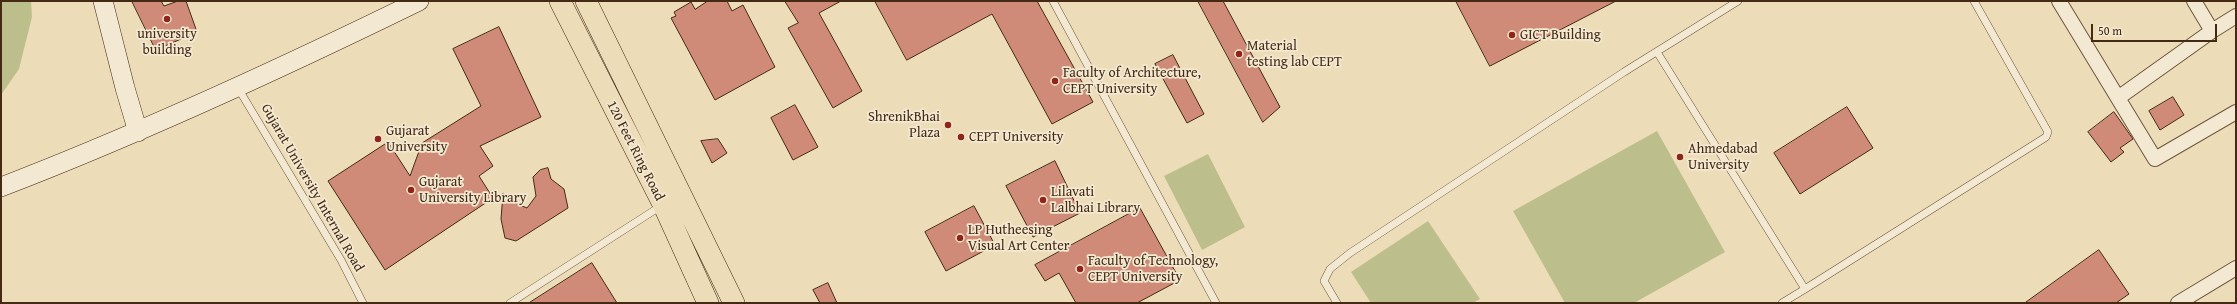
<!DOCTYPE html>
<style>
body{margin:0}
#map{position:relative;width:2237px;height:304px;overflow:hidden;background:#eddcb8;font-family:"Gentium Book Plus",serif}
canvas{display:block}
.frame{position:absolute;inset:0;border:2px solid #442a15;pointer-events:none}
.scale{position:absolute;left:2091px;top:24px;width:126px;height:18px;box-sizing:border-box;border:2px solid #442a15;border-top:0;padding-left:5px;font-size:12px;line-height:14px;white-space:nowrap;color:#442a15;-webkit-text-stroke:3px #f3e8d1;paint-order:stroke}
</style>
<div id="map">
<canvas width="2237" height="304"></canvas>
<div class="frame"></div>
<div class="scale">50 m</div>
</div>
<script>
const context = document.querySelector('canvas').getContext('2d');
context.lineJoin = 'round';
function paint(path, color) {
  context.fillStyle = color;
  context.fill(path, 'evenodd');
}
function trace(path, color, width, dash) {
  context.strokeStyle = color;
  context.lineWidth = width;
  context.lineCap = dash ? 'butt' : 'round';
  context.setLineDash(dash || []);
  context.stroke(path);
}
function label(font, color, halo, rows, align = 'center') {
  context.font = font + ' "Gentium Book Plus",serif';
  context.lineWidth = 3.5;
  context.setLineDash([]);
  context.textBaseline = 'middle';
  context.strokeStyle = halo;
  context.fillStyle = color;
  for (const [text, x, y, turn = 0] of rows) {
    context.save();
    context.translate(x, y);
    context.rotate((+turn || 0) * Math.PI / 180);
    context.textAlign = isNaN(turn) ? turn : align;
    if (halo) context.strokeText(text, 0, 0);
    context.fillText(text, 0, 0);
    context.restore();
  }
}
paint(new Path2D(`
 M1 1H31L32 17 19 69 1 95Z
 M1657 131 1725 252 1634 303H1565L1513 211Z
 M1208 154 1245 227 1202 250 1164 176Z
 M1428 221 1480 299 1473 303H1371L1351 272Z`), '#bcbf8c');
const building = new Path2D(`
 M132 1H161L164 6 178 1H186L197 32 156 50Z
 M708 1H727L732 11 743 5 775 67 715 100 671 18 676 16 674 12 691 2 695 9Z
 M785 1H841L819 13 862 91 833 108 788 28 798 23Z
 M875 1H1037L1093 102 1052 124 992 14 907 60Z
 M1198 1H1223L1280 107 1263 122Z
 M1456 1H1616L1490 66Z
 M499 27 541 117 480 146 493 166 479 176 493 198 385 270 328 181 388 142 410 176 422 143 481 106 453 49Z
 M1173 55 1204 114 1187 123 1155 64Z
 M2173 97 2184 115 2160 130 2149 111Z
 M795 105 818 147 793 160 771 118Z
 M1847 107 1873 148 1800 194 1774 153Z
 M2114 112 2133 139 2120 148 2124 152 2111 162 2088 132Z
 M718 139 727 153 712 163 701 141Z
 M1055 161 1080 213 1033 237 1006 186Z
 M548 168 551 179 564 189 568 208 516 241 505 238 501 219 503 193 515 203 527 208 536 196 533 177 540 170Z
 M974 206 995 245 946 271 925 232Z
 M1140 208 1180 280 1137 303H1076L1059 273 1045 281 1035 265Z
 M2099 250 2129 294 2116 303H2025Z
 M592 263 617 303H529Z
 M828 283 837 303H820L813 290Z`);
paint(building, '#cf8b77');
trace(building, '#442a15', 1);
const lane = new Path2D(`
 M1053 1 1216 303
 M1657 52 1805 289 2046 137 2048 132 1974 1
 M238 88 341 260 363 303
 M510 303 661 206
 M1337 303 1324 281 1330 269 1350 253 1624 72 1738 1
 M1782 303 1805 289`);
const street = new Path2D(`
 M2059 1 2155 159 2236 112
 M2194 1 2212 31 2236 16
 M2118 98 2212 31
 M2178 303 2236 268`);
const secondary = new Path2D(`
 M103 1 125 88 138 132
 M1 187C144 132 282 68 419 1`);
const primary = new Path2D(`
 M560 1 663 204 708 303
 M586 1 734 303`);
trace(lane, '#6e563e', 8);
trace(street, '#6e563e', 16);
trace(secondary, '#442a15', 20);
trace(primary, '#442a15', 22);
trace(lane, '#f3e8d1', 7);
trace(street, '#f3e8d1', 14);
trace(secondary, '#f3e8d1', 19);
trace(primary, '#eddcb8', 21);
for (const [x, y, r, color] of [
 [167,19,4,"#8f2418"],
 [1512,35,4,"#8f2418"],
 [1239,54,4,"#8f2418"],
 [1055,81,4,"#8f2418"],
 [948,125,4,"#8f2418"],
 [961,137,4,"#8f2418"],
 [378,139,4,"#8f2418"],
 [1680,157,4,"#8f2418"],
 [411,190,4,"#8f2418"],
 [1043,200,4,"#8f2418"],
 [960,238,4,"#8f2418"],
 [1080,269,4,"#8f2418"]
]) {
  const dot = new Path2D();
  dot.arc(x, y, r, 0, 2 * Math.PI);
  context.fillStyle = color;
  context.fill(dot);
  trace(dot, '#f3e8d1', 1.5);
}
label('14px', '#442a15', '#f3e8d1', [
 ["university",167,34,"center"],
 ["building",167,50,"center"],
 ["GICT Building",1520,35],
 ["Material",1247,46],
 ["testing lab CEPT",1247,62],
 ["Faculty of Architecture,",1063,73],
 ["CEPT University",1063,89],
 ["ShrenikBhai",940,117,"right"],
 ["Plaza",940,133,"right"],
 ["Gujarat",386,131],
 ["University",386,147],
 ["CEPT University",969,137],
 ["Ahmedabad",1688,149],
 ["University",1688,165],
 ["Gujarat",419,182],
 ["University Library",419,198],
 ["Lilavati",1051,192],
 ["Lalbhai Library",1051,208],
 ["LP Hutheesing",968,230],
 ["Visual Art Center",968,246],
 ["Faculty of Technology,",1088,261],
 ["CEPT University",1088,277]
], 'left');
label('14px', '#442a15', '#f3e8d1', [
 ["120 Feet Ring Road",635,151,63],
 ["Gujarat University Internal Road",312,188,60]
]);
</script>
